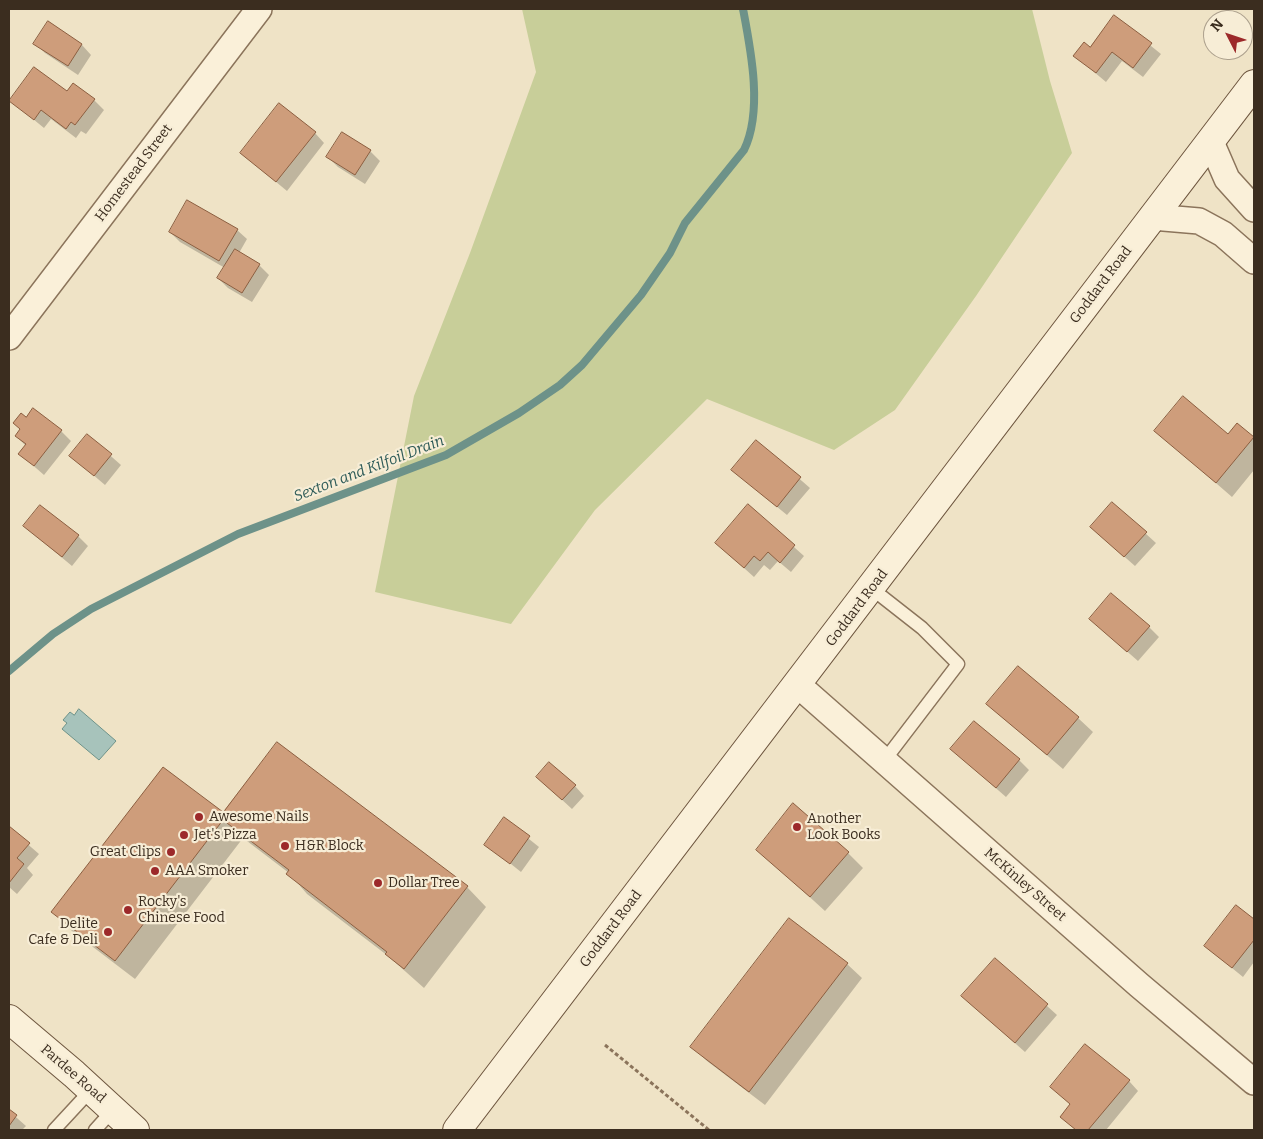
<!DOCTYPE html>
<style>
body{margin:0}
#map{position:relative;width:1263px;height:1139px;overflow:hidden;background:#efe3c6;font-family:Bitter,serif}
canvas{display:block}
.frame{position:absolute;inset:0;border:10px solid #3b2d1f;pointer-events:none}
.north{position:absolute;left:1203px;top:10px;width:50px;height:50px;box-sizing:border-box;background:#f7edd6;border:1px solid #aca08d;border-radius:50%;rotate:311deg;font-size:14px;font-weight:700;line-height:20px;text-align:center;color:#3b2d1f}
.north::after{content:'';display:block;margin:auto;width:18px;height:22px;background:#9c292a;clip-path:polygon(50% 0,100% 100%,50% 72%,0 100%)}
</style>
<div id="map">
<canvas width="1263" height="1139"></canvas>
<div class="frame"></div>
<div class="north">N</div>
</div>
<script>
const context = document.querySelector('canvas').getContext('2d');
context.lineJoin = 'round';
function paint(path, color) {
  context.fillStyle = color;
  context.fill(path, 'evenodd');
}
function trace(path, color, width, dash) {
  context.strokeStyle = color;
  context.lineWidth = width;
  context.lineCap = dash ? 'butt' : 'round';
  context.setLineDash(dash || []);
  context.stroke(path);
}
function label(font, color, halo, rows, align = 'center') {
  context.font = font + ' Bitter,serif';
  context.lineWidth = 4.5;
  context.setLineDash([]);
  context.textBaseline = 'middle';
  context.strokeStyle = halo;
  context.fillStyle = color;
  for (const [text, x, y, turn = 0] of rows) {
    context.save();
    context.translate(x, y);
    context.rotate((+turn || 0) * Math.PI / 180);
    context.textAlign = isNaN(turn) ? turn : align;
    if (halo) context.strokeText(text, 0, 0);
    context.fillText(text, 0, 0);
    context.restore();
  }
}
paint(new Path2D(`
 M522 9H1032L1050 81 1072 153 976 296 895 410 834 450 707 399 595 510 511 624 375 592 414 396 470 253 536 72Z`), '#c8ce99');
const water = new Path2D(`
 M79 709 116 741 99 760 62 729 67 723 63 720 70 712 74 715Z`);
paint(water, '#a7c3bb');
trace(water, '#6d9289', 1);
paint(new Path2D(`
 M1115 17 1161 54 1143 77 1122 61 1106 82 1075 56 1090 48Z
 M48 23 82 45 91 55 78 75 45 53 35 43Z
 M67 93 94 100 104 110 86 134 81 131 76 138 51 119 44 128 11 101Z
 M315 133 324 143 287 191 241 153Z
 M370 151 380 161 365 184 338 167 328 157Z
 M237 230 247 239 239 253 259 265 269 275 252 302 228 288 218 278 225 268 180 242 170 232Z
 M26 419 61 431 71 441 44 475 20 454 26 446 16 436Z
 M1237 424 1254 438V470L1232 497 1156 431 1228 436Z
 M88 436 121 465 105 485 71 456Z
 M756 441 810 488 787 515 743 479Z
 M1112 503 1156 543 1135 566 1102 537Z
 M748 506 804 556 791 572 778 561 770 570 764 565 754 577 716 543Z
 M24 526 78 536 88 546 72 566Z
 M1090 619 1149 627 1159 637 1138 661Z
 M987 704 1078 718 1093 732 1063 769Z
 M951 749 1019 760 1029 770 1006 797Z
 M547 786H575L584 796 572 809Z
 M223 814 467 887 486 907 424 988 388 956 307 894 289 873 243 838 135 979 72 931 53 912Z
 M504 819 539 847 521 872 486 844Z
 M9 828 39 854 27 868 33 875 17 894 9 887Z
 M758 850 848 853 863 868 825 911Z
 M1236 907 1254 921V962L1243 977 1205 946Z
 M995 959 1057 1015 1025 1052 973 1006Z
 M847 964 862 978 765 1105 707 1061 692 1046Z
 M1129 1081 1138 1091 1106 1130H1076L1061 1117 1071 1105 1052 1087Z
 M9 1111 26 1126 22 1130H9Z`), '#0003');
trace(new Path2D(`
 M9 671 53 634 91 609 238 534 446 455 519 413 560 385 582 365 641 295 670 253 685 223 744 150C763 111 751 51 743 9`), '#6d9289', 8);
const building = new Path2D(`
 M1114 15 1152 43 1133 68 1112 52 1096 73 1073 56 1084 42 1090 47Z
 M48 21 82 44 68 66 33 44Z
 M34 67 67 91 73 83 95 99 75 125 71 122 66 129 41 110 34 120 9 101Z
 M279 103 316 132 276 182 240 153Z
 M342 132 371 150 355 175 326 157Z
 M187 200 238 229 219 261 169 232Z
 M235 249 260 264 242 293 217 278Z
 M1183 396 1228 434 1237 423 1254 437 1216 483 1154 431Z
 M33 408 62 430 34 466 18 454 26 444 15 436 20 429 13 423 21 413 26 417Z
 M87 434 112 454 94 476 69 456Z
 M756 440 801 477 777 507 731 470Z
 M1112 502 1147 532 1124 557 1090 527Z
 M748 504 795 545 780 563 768 552 760 561 754 556 744 568 715 543Z
 M40 505 79 535 62 557 23 526Z
 M1111 593 1150 626 1127 652 1089 619Z
 M1018 666 1079 717 1047 755 986 704Z
 M974 721 1020 759 996 788 950 749Z
 M277 742 468 886 404 969 385 954 387 952 286 874 289 870 223 820 115 961 51 912 163 767 223 812Z
 M549 762 576 785 562 800 536 777Z
 M793 803 849 852 810 897 756 850Z
 M504 817 530 836 510 864 484 845Z
 M9 826 30 843 17 858 24 864 9 883Z
 M1236 905 1254 919V940L1232 968 1204 946Z
 M789 918 848 963 749 1092 690 1047Z
 M995 958 1048 1004 1015 1043 961 996Z
 M1085 1044 1130 1080 1088 1130H1076L1060 1117 1070 1104 1050 1087Z
 M9 1109 17 1115 9 1126Z`);
paint(building, '#ce9d7b');
trace(building, '#8b5e40', 1);
const service = new Path2D(`
 M871 588 922 628 958 664 884 761
 M54 1130 91 1090
 M95 1130 113 1110`);
const minor = new Path2D(`
 M1211 142 1227 179 1254 209
 M1152 217 1199 221 1223 234 1254 261
 M9 337 259 9
 M798 685 1139 985 1254 1082`);
const secondary = new Path2D(`
 M9 1019 74 1074 135 1130
 M457 1130 1254 84`);
trace(service, '#8b745b', 15);
trace(minor, '#8b745b', 28);
trace(secondary, '#6d553e', 30);
trace(new Path2D(`
 M605 1045 709 1130`), '#8b745b', 3, [4, 2.5]);
trace(service, '#faf0d9', 12);
trace(minor, '#faf0d9', 25);
trace(secondary, '#faf0d9', 28);
for (const [x, y, r, color] of [
 [199,817,5,"#9c292a"],
 [797,827,5,"#9c292a"],
 [184,835,5,"#9c292a"],
 [285,846,5,"#9c292a"],
 [171,852,5,"#9c292a"],
 [155,871,5,"#9c292a"],
 [378,883,5,"#9c292a"],
 [128,910,5,"#9c292a"],
 [108,932,5,"#9c292a"]
]) {
  const dot = new Path2D();
  dot.arc(x, y, r, 0, 2 * Math.PI);
  context.fillStyle = color;
  context.fill(dot);
  trace(dot, '#f7edd6', 2);
}
label('14px', '#3b2d1f', '#f7edd6', [
 ["Homestead Street",134,173,-53],
 ["Goddard Road",1101,285,-53],
 ["Goddard Road",857,608,-53],
 ["McKinley Street",1025,885,41],
 ["Goddard Road",611,929,-53],
 ["Pardee Road",73,1074,41]
]);
label('14px', '#3b2d1f', '#f7edd6', [
 ["Awesome Nails",209,817],
 ["Another",807,819],
 ["Look Books",807,835],
 ["Jet's Pizza",194,835],
 ["H&R Block",295,846],
 ["Great Clips",161,852,"right"],
 ["AAA Smoker",165,871],
 ["Dollar Tree",388,883],
 ["Rocky's",138,902],
 ["Chinese Food",138,918],
 ["Delite",98,924,"right"],
 ["Cafe & Deli",98,940,"right"]
], 'left');
label('italic 15px', '#2e5b58', '#f7edd6', [
 ["Sexton and Kilfoil Drain",369,469,-21]
]);
</script>
